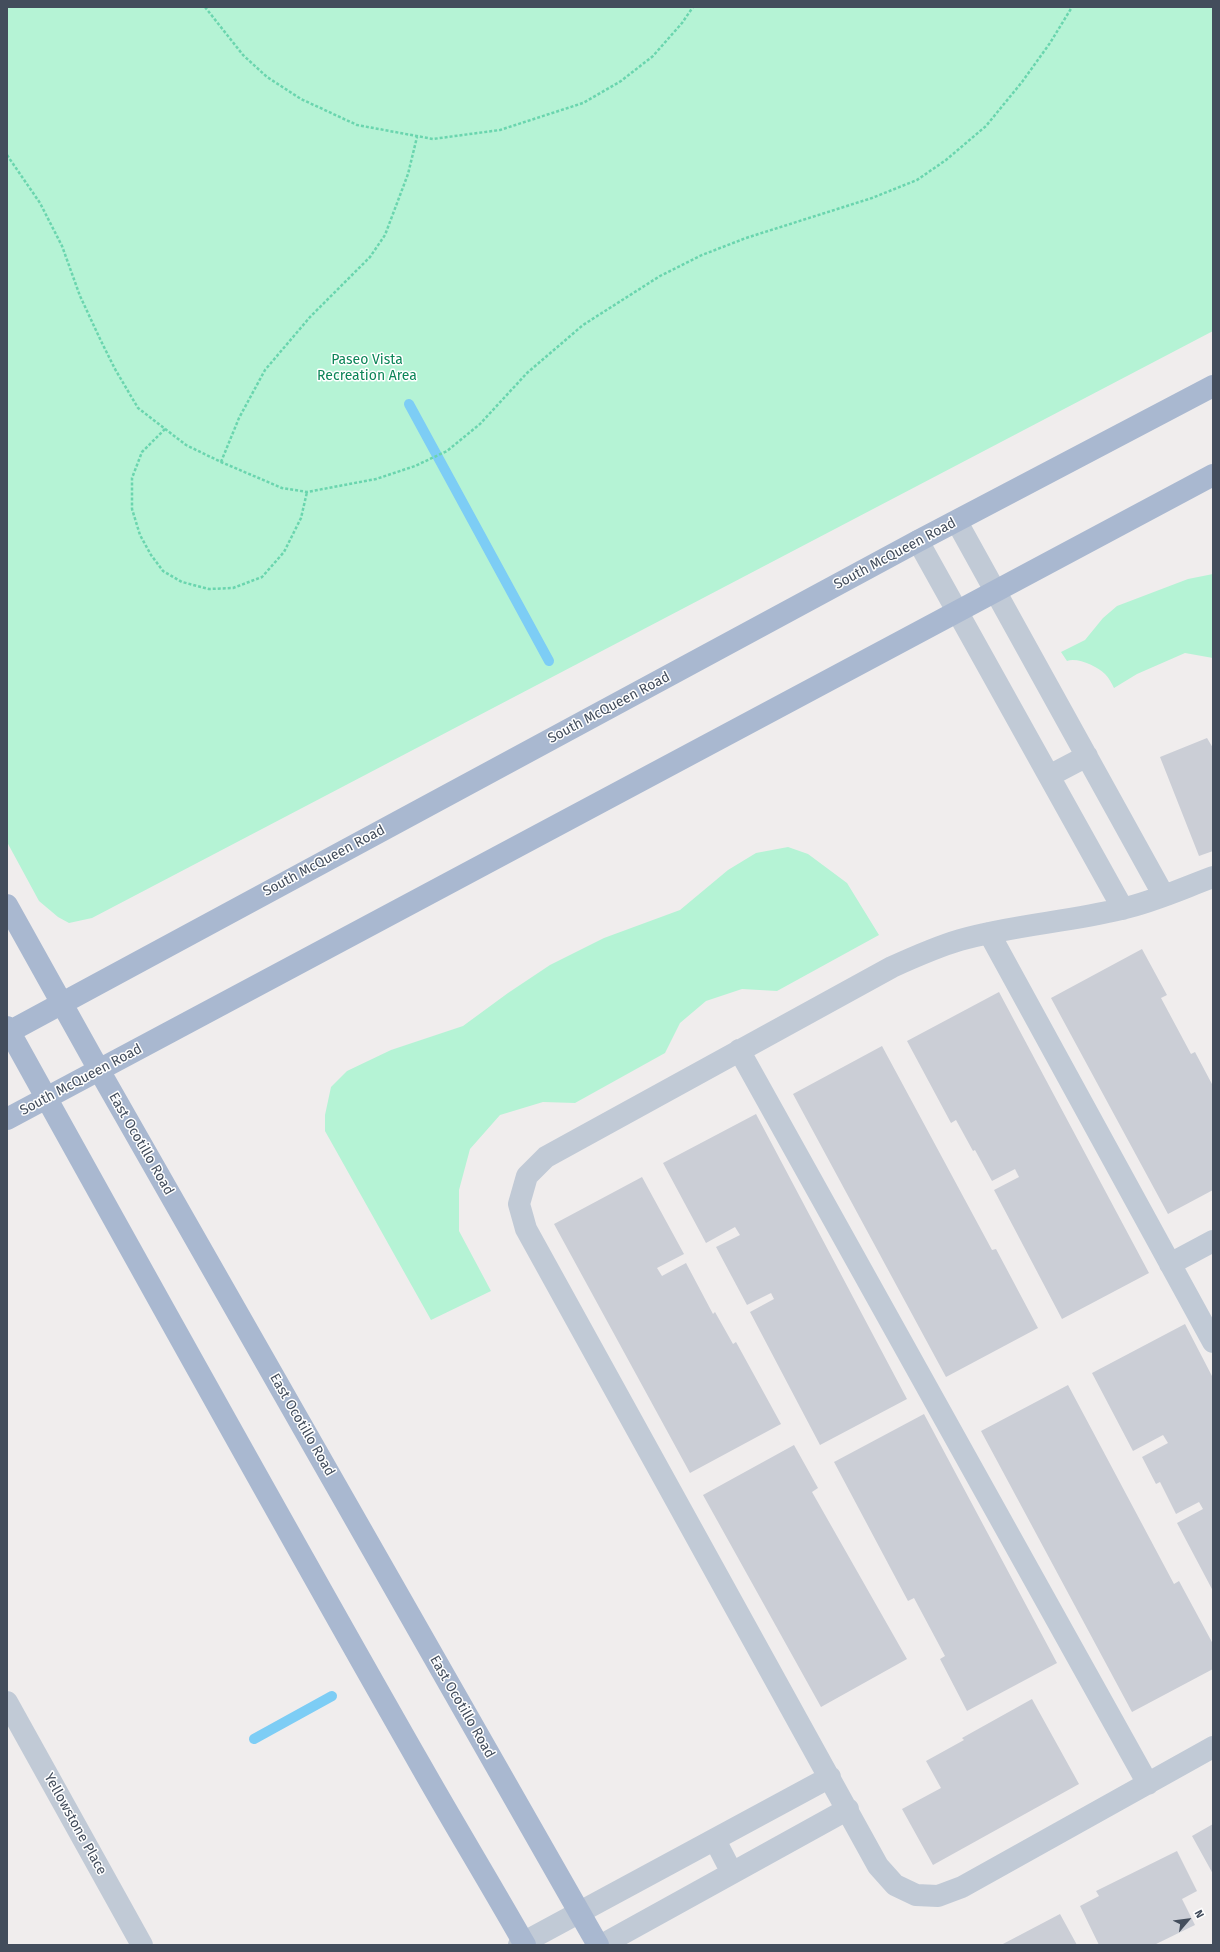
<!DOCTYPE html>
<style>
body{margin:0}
#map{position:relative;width:1220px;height:1952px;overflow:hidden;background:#f0eded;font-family:"Fira Sans",sans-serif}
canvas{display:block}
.frame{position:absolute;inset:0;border:8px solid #434d5c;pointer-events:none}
.north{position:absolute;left:1168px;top:1900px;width:40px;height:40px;-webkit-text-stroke:3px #fff;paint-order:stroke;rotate:62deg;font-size:11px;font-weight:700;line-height:16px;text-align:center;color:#434d5c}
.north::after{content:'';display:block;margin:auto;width:14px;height:18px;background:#434d5c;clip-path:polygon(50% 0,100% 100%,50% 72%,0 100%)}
</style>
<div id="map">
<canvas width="1220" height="1952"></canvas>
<div class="frame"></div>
<div class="north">N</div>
</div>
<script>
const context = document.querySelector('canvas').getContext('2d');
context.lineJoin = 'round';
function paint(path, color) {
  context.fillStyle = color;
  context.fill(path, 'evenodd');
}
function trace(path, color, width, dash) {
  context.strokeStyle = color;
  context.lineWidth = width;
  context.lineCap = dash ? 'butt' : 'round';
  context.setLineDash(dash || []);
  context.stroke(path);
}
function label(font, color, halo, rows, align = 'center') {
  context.font = font + ' "Fira Sans",sans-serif';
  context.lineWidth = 3;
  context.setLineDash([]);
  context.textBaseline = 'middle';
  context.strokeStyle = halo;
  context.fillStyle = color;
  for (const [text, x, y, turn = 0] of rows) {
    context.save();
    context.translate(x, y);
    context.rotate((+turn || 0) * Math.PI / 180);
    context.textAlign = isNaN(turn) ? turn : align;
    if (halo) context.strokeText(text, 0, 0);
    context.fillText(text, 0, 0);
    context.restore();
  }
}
paint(new Path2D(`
 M7 7H1213V331L92 918 69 923 58 917 39 901 7 842Z
 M1213 574V658L1185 653 1137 674 1114 688C1112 684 1109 678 1105 674 1097 666 1077 657 1067 661L1061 652 1085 640 1103 618 1117 606 1188 579Z
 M788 847 808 854 847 883 879 935 777 991 742 989 706 1001 680 1023 665 1053 575 1103 543 1102 500 1115 470 1149 459 1190V1231L491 1291 431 1320 325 1131V1115L331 1087 347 1071 391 1050 463 1026 508 993 550 965 604 938 680 910 728 870 756 853Z`), '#b5f3d5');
trace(new Path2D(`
 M409 404 549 661
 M254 1739 332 1696`), '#7dcdf5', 10);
paint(new Path2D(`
 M1207 738 1213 748V851L1199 856 1160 757Z
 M1142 949 1167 995 1161 998 1191 1054 1195 1052 1213 1086V1190L1168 1214 1051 998Z
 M999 992 1149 1273 1062 1319 994 1190 1019 1177 1015 1169 992 1181 975 1150 973 1151 956 1120 951 1123 907 1041Z
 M882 1046 992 1250 996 1249 1038 1328 946 1377 793 1094Z
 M756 1114 907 1399 820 1445 750 1312 774 1299 771 1293 747 1305 716 1247 740 1235 735 1227 706 1243 663 1163Z
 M642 1177 684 1254 657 1268 662 1276 686 1263 713 1314 715 1312 733 1344 736 1342 781 1424 690 1473 554 1224Z
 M1185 1324 1213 1378V1591L1177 1523 1203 1509 1199 1502 1176 1514 1160 1482 1156 1484 1142 1457 1168 1443 1163 1435 1133 1451 1092 1373Z
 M1068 1385 1174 1584 1179 1581 1213 1644V1669L1132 1712 981 1431Z
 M924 1414 1057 1663 967 1711 940 1659 945 1656 914 1598 908 1601 834 1462Z
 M794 1445 818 1488 812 1492 907 1659 821 1707 703 1495Z
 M1032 1699 1079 1784 933 1865 902 1809 941 1788 926 1761 964 1740 962 1738Z
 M1213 1824V1874L1192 1836Z
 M1177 1851 1197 1891 1182 1899 1195 1925 1154 1945H1099L1080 1906 1099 1896 1096 1891Z
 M1060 1914 1077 1945H1001Z`), '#cbced6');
trace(new Path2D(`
 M205 7 243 55 267 77 301 99 357 125 433 139 500 130 583 103 621 81 653 56 682 23 693 7
 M7 155 40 203 62 246 80 296 101 341 115 369 138 408 186 445 221 462 282 488 307 492 376 479 415 466 447 451 480 424 527 373 583 325 660 276 702 255 746 238 872 198 917 180 946 160 986 126 1022 82 1050 43 1072 7
 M165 429 142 452 132 478V509L140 535 151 555 163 571 182 582 209 589 233 588 262 577 284 552 301 518 307 492
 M221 462 239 418 265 370 310 317 370 257 385 235 408 174 417 137`), '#6ad5ae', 2.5, [3, 2]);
trace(new Path2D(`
 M957 522 1164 896
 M918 541 1123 909
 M1049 776 1087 756
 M1213 877C1183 888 1153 902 1121 909 1068 922 1012 925 960 940 936 947 914 957 892 967L546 1157 527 1176 519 1204 526 1229 878 1866 895 1885 916 1895 938 1896 962 1887 1213 1747
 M989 933 1213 1342
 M739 1050 1148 1784
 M1170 1264 1213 1241
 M7 1702 142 1945
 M715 1840 732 1873
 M519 1945 830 1777
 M602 1945 848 1809`), '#c1cad6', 22);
trace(new Path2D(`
 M7 905 99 1070 598 1945
 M7 1027C144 1274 281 1521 421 1766 455 1826 491 1885 525 1945
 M7 1033 918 541 1213 386
 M7 1119 1213 475`), '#a9b8d0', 22);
label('14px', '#0c8558', '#fff', [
 ["Paseo Vista",367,360],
 ["Recreation Area",367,376]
]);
label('14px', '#434d5c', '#fff', [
 ["South McQueen Road",895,554,-28],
 ["South McQueen Road",609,708,-28],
 ["South McQueen Road",324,861,-28],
 ["South McQueen Road",81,1080,-28],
 ["East Ocotillo Road",141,1144,60],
 ["East Ocotillo Road",302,1425,60],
 ["East Ocotillo Road",462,1707,60],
 ["Yellowstone Place",75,1824,61]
]);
</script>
